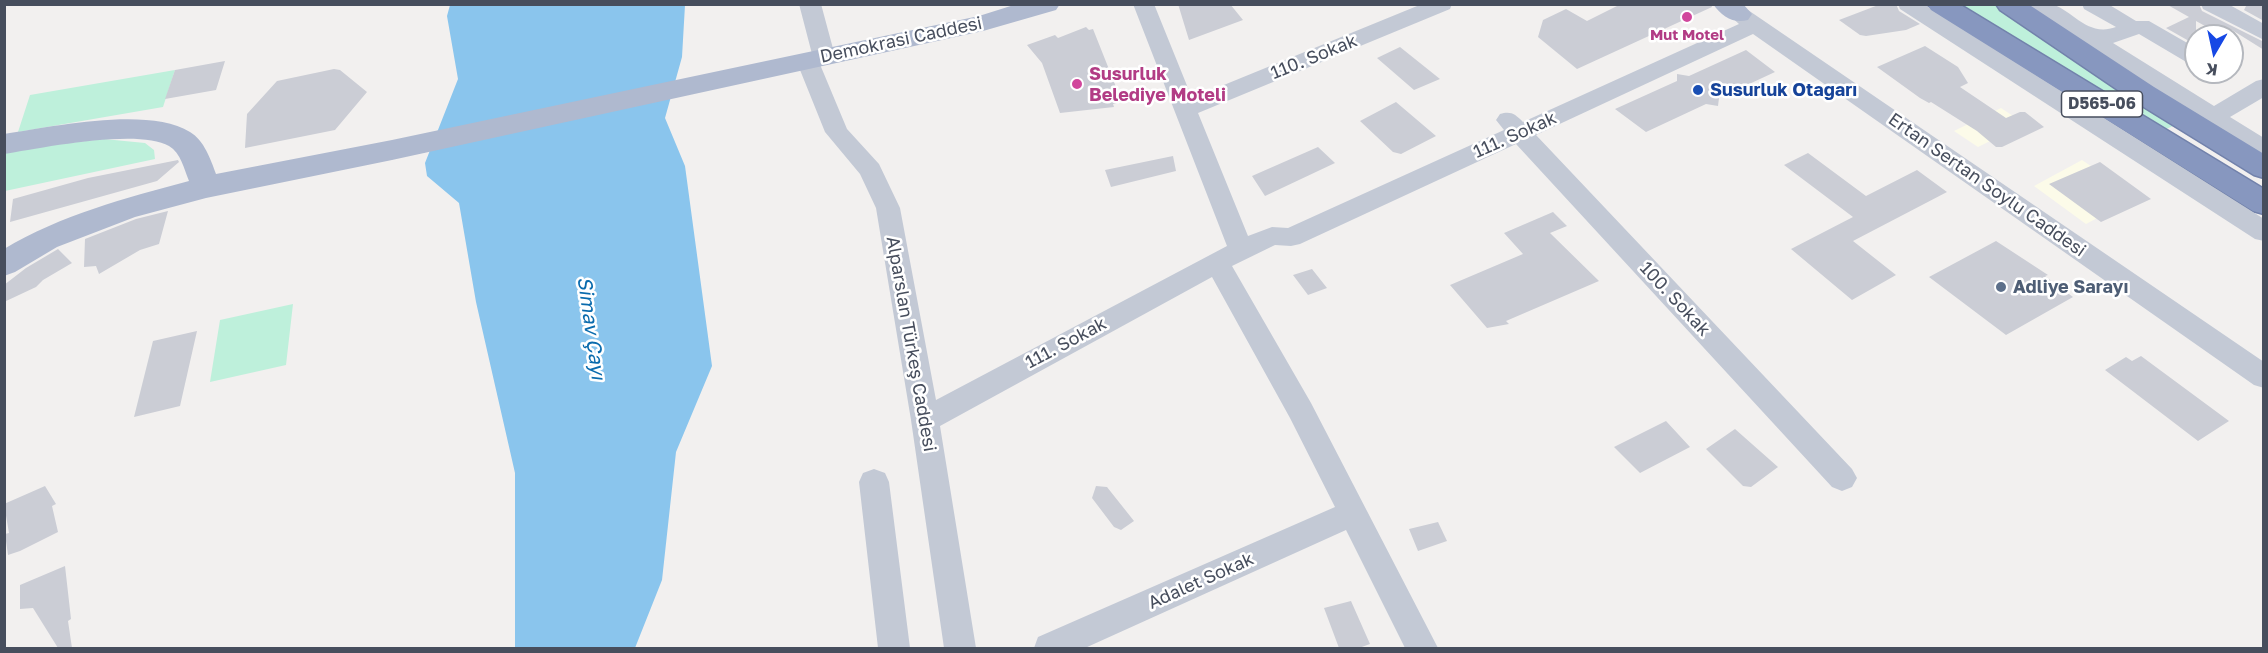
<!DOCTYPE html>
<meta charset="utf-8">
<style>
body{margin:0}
#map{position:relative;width:2268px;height:653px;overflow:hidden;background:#f2f0ef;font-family:"Golos Text",sans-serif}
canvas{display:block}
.frame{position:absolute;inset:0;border:6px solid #474e5d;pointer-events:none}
.north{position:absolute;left:2184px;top:24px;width:60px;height:60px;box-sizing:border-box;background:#fff;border:2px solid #b5b8be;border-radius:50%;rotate:189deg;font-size:16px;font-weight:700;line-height:24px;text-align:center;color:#474e5d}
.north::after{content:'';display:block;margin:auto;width:21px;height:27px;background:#1648e5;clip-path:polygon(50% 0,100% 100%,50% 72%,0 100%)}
</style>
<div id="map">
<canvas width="2268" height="653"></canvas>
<div class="frame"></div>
<div class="north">K</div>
</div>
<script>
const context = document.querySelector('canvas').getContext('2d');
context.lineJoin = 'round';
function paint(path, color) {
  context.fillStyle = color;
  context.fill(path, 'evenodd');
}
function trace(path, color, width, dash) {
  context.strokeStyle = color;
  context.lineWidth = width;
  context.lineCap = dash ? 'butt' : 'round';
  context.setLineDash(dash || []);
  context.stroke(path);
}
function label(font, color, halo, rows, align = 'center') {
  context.font = font + ' "Golos Text",sans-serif';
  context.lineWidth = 5;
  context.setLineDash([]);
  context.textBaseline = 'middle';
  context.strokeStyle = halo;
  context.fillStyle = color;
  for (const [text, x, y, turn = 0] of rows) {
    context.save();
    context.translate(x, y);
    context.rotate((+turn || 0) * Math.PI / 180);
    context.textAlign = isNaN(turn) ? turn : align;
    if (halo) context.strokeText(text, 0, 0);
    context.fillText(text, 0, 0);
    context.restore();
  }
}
paint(new Path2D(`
 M2001 108 2025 124 1978 147 1954 131Z
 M2082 160 2137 197 2086 224 2034 186Z`), '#fcfbe9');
paint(new Path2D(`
 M1950 5H1996L2173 126 2164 130Z
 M175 70 163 107 18 132 30 95Z
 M104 139 145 143 154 150 155 159 5 191V150Z
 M293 304 286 365 210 382 220 320Z`), '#bef0db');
paint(new Path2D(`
 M450 5H685L682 57 665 118 685 166 712 366 676 452 662 580 635 648H515V473L476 302 459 203 427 176 425 163 458 79 447 16Z`), '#8ac5ed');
paint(new Path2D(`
 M1178 4H1230L1243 20 1189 40Z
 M1621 4H1711L1712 7 1577 69 1538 37 1543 20 1566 9 1587 21Z
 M1881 4H1896L1899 11 1920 24 1906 30 1866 36 1860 35 1839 20Z
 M2166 4H2199L2202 11 2264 42V50L2232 30 2223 36 2196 21V45L2166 28 2189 17Z
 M2247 4H2264V21L2244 10Z
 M1086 27 1089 30 1093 29 1122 102 1113 104 1114 107 1060 113 1042 63 1027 45 1055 35 1058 38Z
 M1925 46 1958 67 1968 83 1960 87 2006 118 2020 112H2025L2044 127 2002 147H1996L1977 131 1931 102 1929 103 1920 98 1877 67Z
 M1400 47 1440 79 1414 90 1377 58Z
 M1746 50 1775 72 1719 98 1718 106 1706 104 1646 132 1615 109 1677 81V74L1689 76Z
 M225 61 216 90 165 99 175 70Z
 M334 69 340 70 367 92 335 130 245 148 247 114 277 81Z
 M1396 102 1436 136 1401 154 1393 152 1360 121Z
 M1318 147 1335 163 1265 196 1252 176Z
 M1808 153 1866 196 1917 170 1947 192 1853 241 1896 275 1852 300 1791 249 1853 217 1784 165Z
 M1173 156 1176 171 1111 187 1105 170Z
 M178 160 179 162 157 181 10 222 13 199 88 178Z
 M2100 162 2151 199 2101 222 2049 184Z
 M168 211 159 244 140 250 99 274 96 266 84 267 85 239 136 219Z
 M1553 212 1567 226 1550 233 1599 281 1506 321 1509 324 1487 328 1450 285 1523 254 1504 233Z
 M1996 241 2048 275 2045 276 2073 297 2006 335 1929 277Z
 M58 249 72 263 43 280 36 287 4 302V285L26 268Z
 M1312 269 1327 288 1308 295 1293 275Z
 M197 331 180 406 134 417 153 341Z
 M2141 356 2229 421 2198 441 2105 370 2126 357 2132 361Z
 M1666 421 1690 447 1640 473 1614 447Z
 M1735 429 1778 467 1751 487 1743 486 1706 449Z
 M45 486 56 504 52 506 58 532 20 551 8 555 5 534 9 533 4 504Z
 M1096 486 1107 487 1134 521 1121 530 1114 527 1092 498Z
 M1438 522 1447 541 1418 551 1409 529Z
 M65 566 71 619 68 621 72 648H58L33 608 20 609V585Z
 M1351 601 1370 644 1359 648H1339L1324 608Z`), '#cbcdd5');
const highway = new Path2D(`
 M1927 4H1959L2264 189V214L2253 211 1931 10Z
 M1996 4H2028L2154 87 2264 154V178L2254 175 2134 101 2000 10Z`);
trace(highway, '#7282ab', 3);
paint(new Path2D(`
 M799 4H821L835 56 832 61 819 62 847 129 879 164 900 208 936 400 1227 246 1133 4H1154L1192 98 1422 4H1452L1450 9 1198 113 1248 236 1272 227 1288 228 1504 130 1496 120 1500 114C1511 111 1515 114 1523 122L1739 24 1729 15 1732 10 1740 8 1748 10 2264 362V388L2254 385 1753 34 1536 135 1852 469 1857 478 1852 487 1842 491 1832 487 1516 144 1300 244 1291 246 1275 245 1232 266 1311 403 1438 648H1405L1346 530 1085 648H1034L1038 637 1335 507 1290 418 1212 277 940 426 976 648H944L911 420 876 208 860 174 825 132 796 60 799 55 812 54Z
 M1898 4H1924L2264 219V241L2255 239 1900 9Z
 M2026 4C2033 4 2042 3 2050 4 2072 8 2086 38 2116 27L2084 9 2082 4H2108L2136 21H2149L2196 48V65L2188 63 2139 34 2113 43 2214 106 2256 81 2264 79V97L2230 117 2264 138V157L2256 155 2028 9Z
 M2201 4H2228L2264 24V40L2203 9Z
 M874 469 885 473 889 482 910 648H878L859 482 863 473Z`), '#c3c9d5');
paint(new Path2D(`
 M1017 4H1060L1056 10 983 31 392 160 206 198 135 217 57 247 15 272 4 276V249C61 215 125 198 189 181 184 169 181 153 169 146 139 128 40 148 4 154V134C52 127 148 106 190 132 204 140 211 160 216 174L392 140 979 16Z
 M1713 4H1743L1752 14 1748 20C1734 24 1722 17 1713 4Z`), '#afb9cf');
paint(highway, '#8797bf');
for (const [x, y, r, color] of [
 [1687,17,6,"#d1479c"],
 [1077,84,6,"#d1479c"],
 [1698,90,6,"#1a4fb4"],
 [2001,287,6,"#5c6f8a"]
]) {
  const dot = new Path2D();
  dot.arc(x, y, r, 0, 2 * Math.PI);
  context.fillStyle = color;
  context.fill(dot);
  trace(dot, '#fff', 2);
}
label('bold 15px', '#b23c85', '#fff', [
 ["Mut Motel",1687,35]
]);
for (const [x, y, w] of [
 [2102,104,81]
]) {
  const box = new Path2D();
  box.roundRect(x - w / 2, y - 13, w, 26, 4.5);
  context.fillStyle = '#fff';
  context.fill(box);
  trace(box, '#474e5d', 1.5);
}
label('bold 16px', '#474e5d', null, [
 ["D565-06",2102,104]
]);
label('18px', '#474e5d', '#fff', [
 ["Demokrasi Caddesi",901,40,-12],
 ["110. Sokak",1314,57,-22],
 ["111. Sokak",1515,135,-24],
 ["Ertan Sertan Soylu Caddesi",1987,185,35],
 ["100. Sokak",1675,299,47],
 ["111. Sokak",1066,343,-28],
 ["Alparslan Türkeş Caddesi",911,344,80],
 ["Adalet Sokak",1201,581,-24]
]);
label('bold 18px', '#b23c85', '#fff', [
 ["Susurluk",1089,74],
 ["Belediye Moteli",1089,95]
], 'left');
label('bold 18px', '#164399', '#fff', [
 ["Susurluk Otagarı",1710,90]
], 'left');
label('bold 18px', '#4e5e75', '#fff', [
 ["Adliye Sarayı",2013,287]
], 'left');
label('italic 20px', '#0a6bad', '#fff', [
 ["Simav Çayı",591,328,82]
]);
</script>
